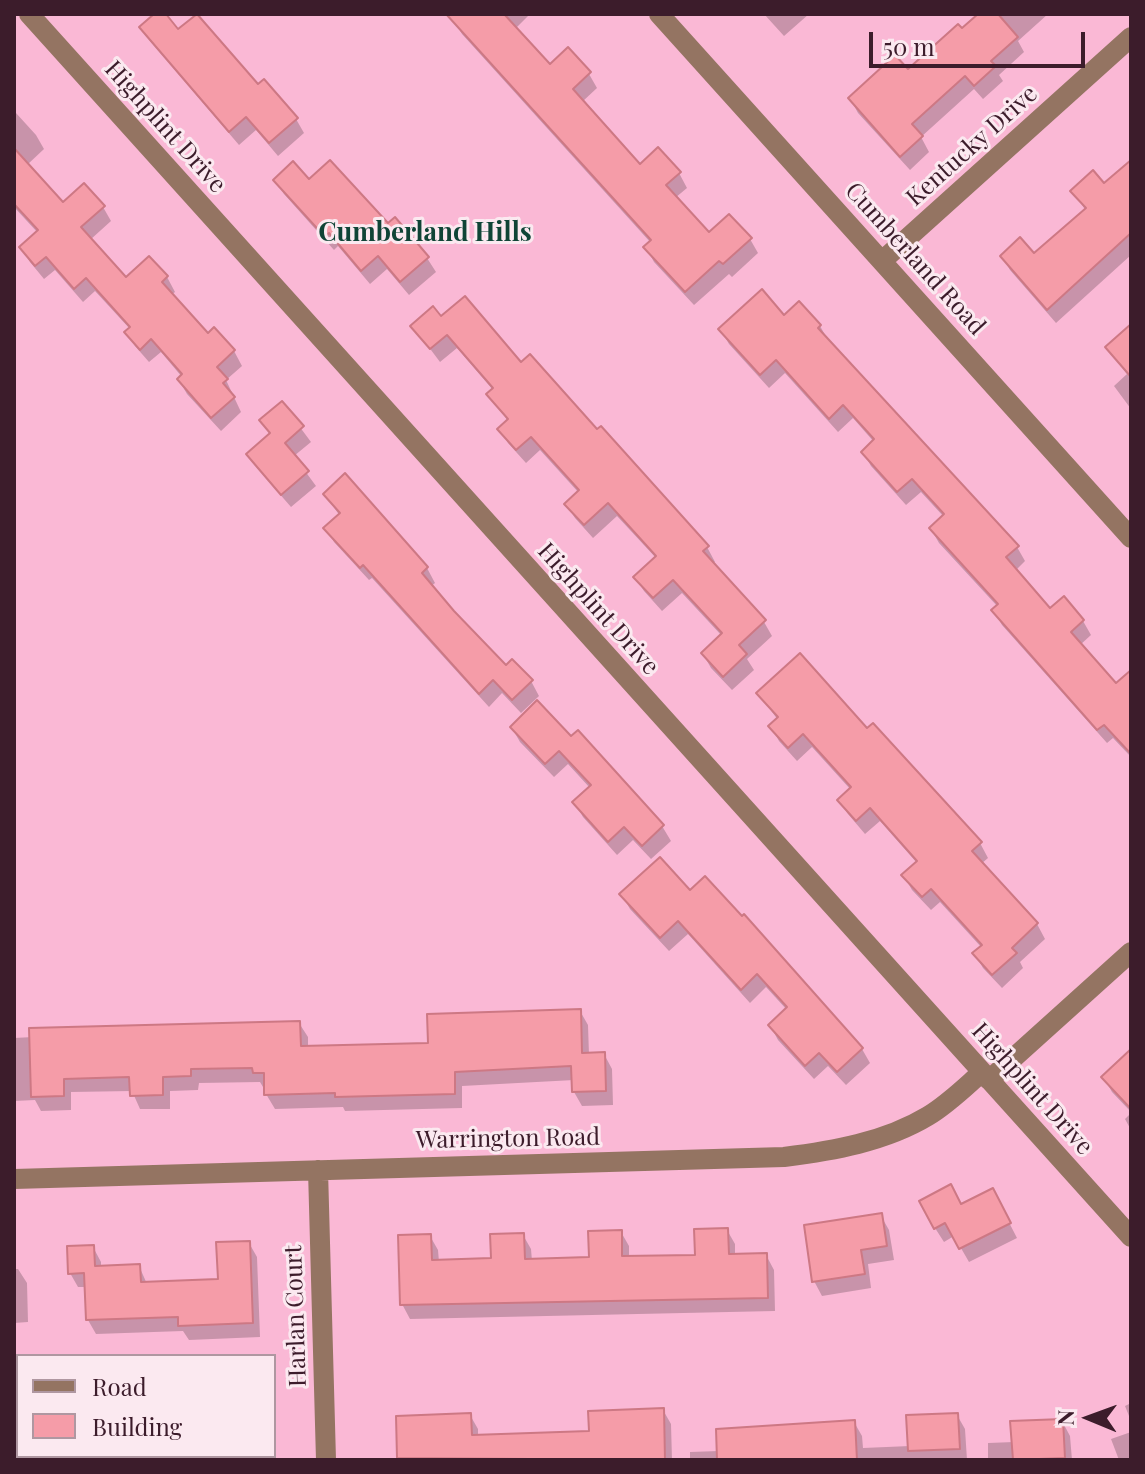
<!DOCTYPE html>
<style>
body{margin:0}
#map{position:relative;width:1145px;height:1474px;overflow:hidden;background:#fab8d5;font-family:"Playfair Display",serif}
canvas{display:block}
.frame{position:absolute;inset:0;border:16px solid #3c1c2b;pointer-events:none}
.legend{position:absolute;left:16px;top:1354px;width:260px;height:104px;box-sizing:border-box;background:#fbe9f0;border:2px solid #af97a1;margin:0;padding:10px 14px;list-style:none;font-size:24px;color:#3c1c2b}
.legend li{display:flex;align-items:center;gap:16px;height:40px}
.legend b{width:40px;border:2px solid #af97a1}
.north{position:absolute;left:1049px;top:1378px;width:80px;height:80px;-webkit-text-stroke:6px #fbe9f0;paint-order:stroke;rotate:271deg;font-size:22px;font-weight:700;line-height:32px;text-align:center;color:#3c1c2b}
.north::after{content:'';display:block;margin:auto;width:28px;height:36px;background:#3c1c2b;clip-path:polygon(50% 0,100% 100%,50% 72%,0 100%)}
.scale{position:absolute;left:869px;top:32px;width:216px;height:36px;box-sizing:border-box;border:4px solid #3c1c2b;border-top:0;padding-left:10px;font-size:24px;line-height:28px;white-space:nowrap;color:#3c1c2b;-webkit-text-stroke:6px #fbe9f0;paint-order:stroke}
</style>
<div id="map">
<canvas width="1145" height="1474"></canvas>
<div class="frame"></div>
<ul class="legend">
<li><b style="height:10px;background:#947462"></b>Road</li>
<li><b style="height:22px;background:#f59ca8"></b>Building</li>
</ul>
<div class="north">N</div>
<div class="scale">50 m</div>
</div>
<script>
const context = document.querySelector('canvas').getContext('2d');
context.lineJoin = 'round';
function paint(path, color) {
  context.fillStyle = color;
  context.fill(path, 'evenodd');
}
function trace(path, color, width, dash) {
  context.strokeStyle = color;
  context.lineWidth = width;
  context.lineCap = dash ? 'butt' : 'round';
  context.setLineDash(dash || []);
  context.stroke(path);
}
function label(font, color, halo, rows, align = 'center') {
  context.font = font + ' "Playfair Display",serif';
  context.lineWidth = 6;
  context.setLineDash([]);
  context.textBaseline = 'middle';
  context.strokeStyle = halo;
  context.fillStyle = color;
  for (const [text, x, y, turn = 0] of rows) {
    context.save();
    context.translate(x, y);
    context.rotate((+turn || 0) * Math.PI / 180);
    context.textAlign = isNaN(turn) ? turn : align;
    if (halo) context.strokeText(text, 0, 0);
    context.fillText(text, 0, 0);
    context.restore();
  }
}
paint(new Path2D(`
 M157 14H163L178 31 257 87 296 119 304 133 278 156 256 130 239 145 150 41 142 27Z
 M450 14H530L515 29 550 67 589 74 597 88 582 102 640 166 679 173 687 188 675 198 709 235 750 239 758 253 732 277 729 274 694 305 654 262 646 247 651 243 462 34Z
 M764 14H809L784 36Z
 M981 14H1048L1018 41 1024 52 999 75 1003 81 983 99 974 89 921 137 929 152 910 170 858 113 850 98 908 72Z
 M16 113 36 135 44 149 27 165 63 205 103 207 111 221 90 240 126 280 149 259 167 277 175 292 171 295 208 336 234 351 242 366 226 380 241 412 221 431 187 394 179 380 182 377 161 352 149 362 135 346 127 332 130 329 95 291 83 302 55 270 44 279 30 262 22 248 38 233 14 207Z
 M1131 171V255L1056 323 1010 270 1002 256H1034L1086 211 1073 191 1104 186Z
 M275 180 309 182 388 226 427 258 436 272 409 295 387 269 370 284 338 246 334 250 284 194Z
 M784 318 820 326 828 340 1017 547 1025 561 1015 571 1050 611 1083 621 1091 635 1080 645 1116 686 1131 675V757L1113 738 1107 743 1002 625 994 611 998 607 939 543 931 529 944 517 921 492 906 505 871 466 863 452 874 442 853 418 838 432 785 373 769 388 729 344 721 330Z
 M441 319 521 365 707 547 715 562 712 564 764 622 772 636 747 659 754 670 732 690 711 668 703 654 722 636 682 593 662 611 644 591 635 577 656 558 617 516 593 538 575 518 566 504 579 493 540 450 526 463 508 443 500 429 508 421 489 394 493 390 457 348 440 362 413 326Z
 M1131 326V409L1114 386 1127 374 1107 348Z
 M282 403 311 442 294 456 316 486 291 507 257 468 248 454 270 435 262 420Z
 M345 476 427 568 435 583 430 587 506 668 531 681 539 696 521 713 502 693 489 707 372 578 369 580 334 542 326 528 340 516 325 495Z
 M758 693 867 731 980 843 988 858 981 864 1037 924 1045 939 1020 962 1023 968 1002 988 983 968 975 954 982 948 940 902 931 910 912 890 904 876 917 863 880 821 865 834 848 814 839 800 851 790 812 747 797 761 779 741 771 726 778 720Z
 M512 728 571 739 662 826 671 841 651 859 633 840 617 855 583 817 575 803 590 788 568 764 554 777 520 742Z
 M690 893 862 1049 870 1063 846 1085 828 1066 814 1079 778 1040 770 1025 787 1010 766 987 750 1003 688 934 669 951 630 909 622 895Z
 M580 1011 588 1025 589 1055 604 1054 612 1069 613 1105 582 1106 574 1092V1080L462 1086V1108L345 1111 343 1107 275 1109 266 1094V1087H263L260 1082 199 1083 198 1090 170 1091V1109H140L132 1091 71 1092V1110L41 1111 35 1100 14 1101V1038L299 1023 308 1037V1048L430 1044Z
 M1131 1056V1112L1112 1092 1104 1078Z
 M1131 1113V1130L1125 1119Z
 M1000 1205 1017 1238 969 1262 954 1236 944 1242 935 1228 961 1207Z
 M881 1216 889 1230 894 1260 868 1264 871 1288 822 1296 814 1281Z
 M727 1230 735 1244V1256L766 1255 774 1270 775 1311 410 1319 402 1304 430 1236 438 1250 439 1262 493 1260 523 1235 531 1249 532 1261 591 1259 621 1232 629 1246V1258L697 1257Z
 M249 1243 257 1257 260 1337 189 1340 183 1331 96 1334 88 1320 86 1287H78L70 1273 93 1247 101 1262V1267L139 1266 147 1284 220 1281Z
 M14 1269H18L27 1283 28 1322 14 1323Z
 M1131 1403V1421L1125 1406Z
 M663 1410 671 1424 672 1460H401L399 1458 470 1415 478 1429V1437L591 1433Z
 M957 1415 965 1429 967 1460H690V1452L719 1451 854 1422 862 1436 863 1448 910 1446Z
 M1062 1421 1070 1436 1072 1460H988V1443L1014 1442Z
 M1131 1432V1460H1119L1111 1439Z
 M184 1456H240V1460H184Z`), '#0003');
const building = new Path2D(`
 M154 14H166L178 29 197 14 258 84 264 79 298 118 269 143 246 117 229 132 139 27Z
 M446 14H504L550 64 568 47 591 72 573 89 640 164 658 147 681 172 666 185 709 232 729 214 752 238 723 264 719 261 685 292 643 247 651 240Z
 M978 14H998L1018 37 991 61 996 66 974 86 965 76 912 124 923 136 900 157 848 98 895 55 908 69 958 24 962 28Z
 M14 148 63 202 84 183 105 206 81 227 126 277 149 256 168 276 162 282 208 333 214 327 235 350 217 367 228 379 223 383 235 397 211 418 177 379 182 374 151 339 140 350 124 332 130 327 86 278 74 289 46 257 35 266 19 247 38 230 14 204Z
 M330 160 388 223 395 217 429 257 400 282 378 256 361 271 329 233 325 237 273 180 293 161 309 179Z
 M1131 160V233L1047 310 1000 256 1020 237 1034 253 1086 208 1070 191 1093 170 1104 183Z
 M762 289 784 315 799 301 821 325 818 328 1019 546 1006 557 1050 608 1064 596 1084 620 1071 632 1116 683 1131 670V754L1104 725 1097 730 991 610 998 604 929 528 944 514 912 479 897 492 861 452 874 439 843 405 829 419 776 360 760 375 718 329Z
 M465 296 521 362 530 354 597 429 601 426 709 546 703 551 766 620 739 645 747 654 723 677 701 653 722 633 673 580 653 598 633 577 656 556 608 503 584 525 564 504 579 490 531 437 516 450 497 429 508 419 486 394 493 388 447 335 430 349 410 326 433 306 441 316Z
 M1131 324V377L1105 347Z
 M282 401 304 426 285 443 309 471 281 495 246 454 270 433 259 420Z
 M345 473 428 567 422 573 454 611 506 665 512 659 533 680 512 700 493 680 479 694 363 565 360 568 323 528 340 513 323 494Z
 M800 653 867 728 873 723 982 842 972 851 1038 923 1012 948 1017 953 992 975 972 953 982 945 931 889 922 897 901 875 917 861 870 808 856 821 837 800 851 787 803 734 788 748 768 726 778 717 756 693Z
 M537 700 571 736 578 730 664 825 642 846 624 827 608 842 572 802 591 785 559 751 545 764 510 727Z
 M660 857 690 890 705 876 742 916 744 914 863 1048 837 1072 819 1053 805 1066 768 1025 787 1007 757 974 741 990 678 921 660 938 619 894Z
 M581 1009 582 1053 605 1052 606 1091 572 1092 571 1066 455 1072V1094L335 1097V1093L264 1095V1073H253L252 1068 191 1069V1076L163 1077V1095L130 1096 129 1077 64 1079V1096L31 1097 29 1028 300 1021 301 1046 428 1043 427 1014Z
 M1131 1049V1109L1101 1077Z
 M951 1184 961 1204 993 1188 1011 1223 959 1249 945 1223 934 1229 919 1201Z
 M882 1213 887 1246 861 1250 865 1274 812 1282 804 1225Z
 M728 1228 729 1254 767 1253 768 1298 400 1305 398 1235 431 1234 432 1260 491 1258 490 1234 524 1233 525 1259 589 1257 588 1231 622 1230V1256L695 1255 694 1229Z
 M250 1241 253 1323 178 1326V1317L86 1320 84 1273 68 1274 67 1246 94 1245 95 1266 140 1264 141 1282 218 1279 216 1242Z
 M664 1408 665 1460 397 1458 396 1416 471 1413 472 1435 589 1431 588 1411Z
 M958 1413 960 1449 908 1451 906 1415Z
 M1063 1419 1065 1458 1013 1460 1010 1421Z
 M855 1420 857 1460H717L716 1429Z`);
paint(building, '#f59ca8');
trace(building, '#cd7884', 2);
trace(new Path2D(`
 M29 14 1131 1237
 M659 14 1131 538
 M882 261 1131 37
 M989 1080 1131 952
 M318 1170 326 1460
 M14 1179 784 1157C832 1151 885 1142 928 1116 948 1104 964 1088 981 1073`), '#947462', 20);
label('24px', '#3c1c2b', '#fbe9f0', [
 ["Highplint Drive",165,127,48],
 ["Kentucky Drive",972,146,-42],
 ["Cumberland Road",915,259,48],
 ["Highplint Drive",598,609,48],
 ["Highplint Drive",1032,1089,48],
 ["Warrington Road",508,1139,-1],
 ["Harlan Court",296,1316,-92]
]);
label('bold 26px', '#0f4436', '#fbe9f0', [
 ["Cumberland Hills",425,233]
]);
</script>
